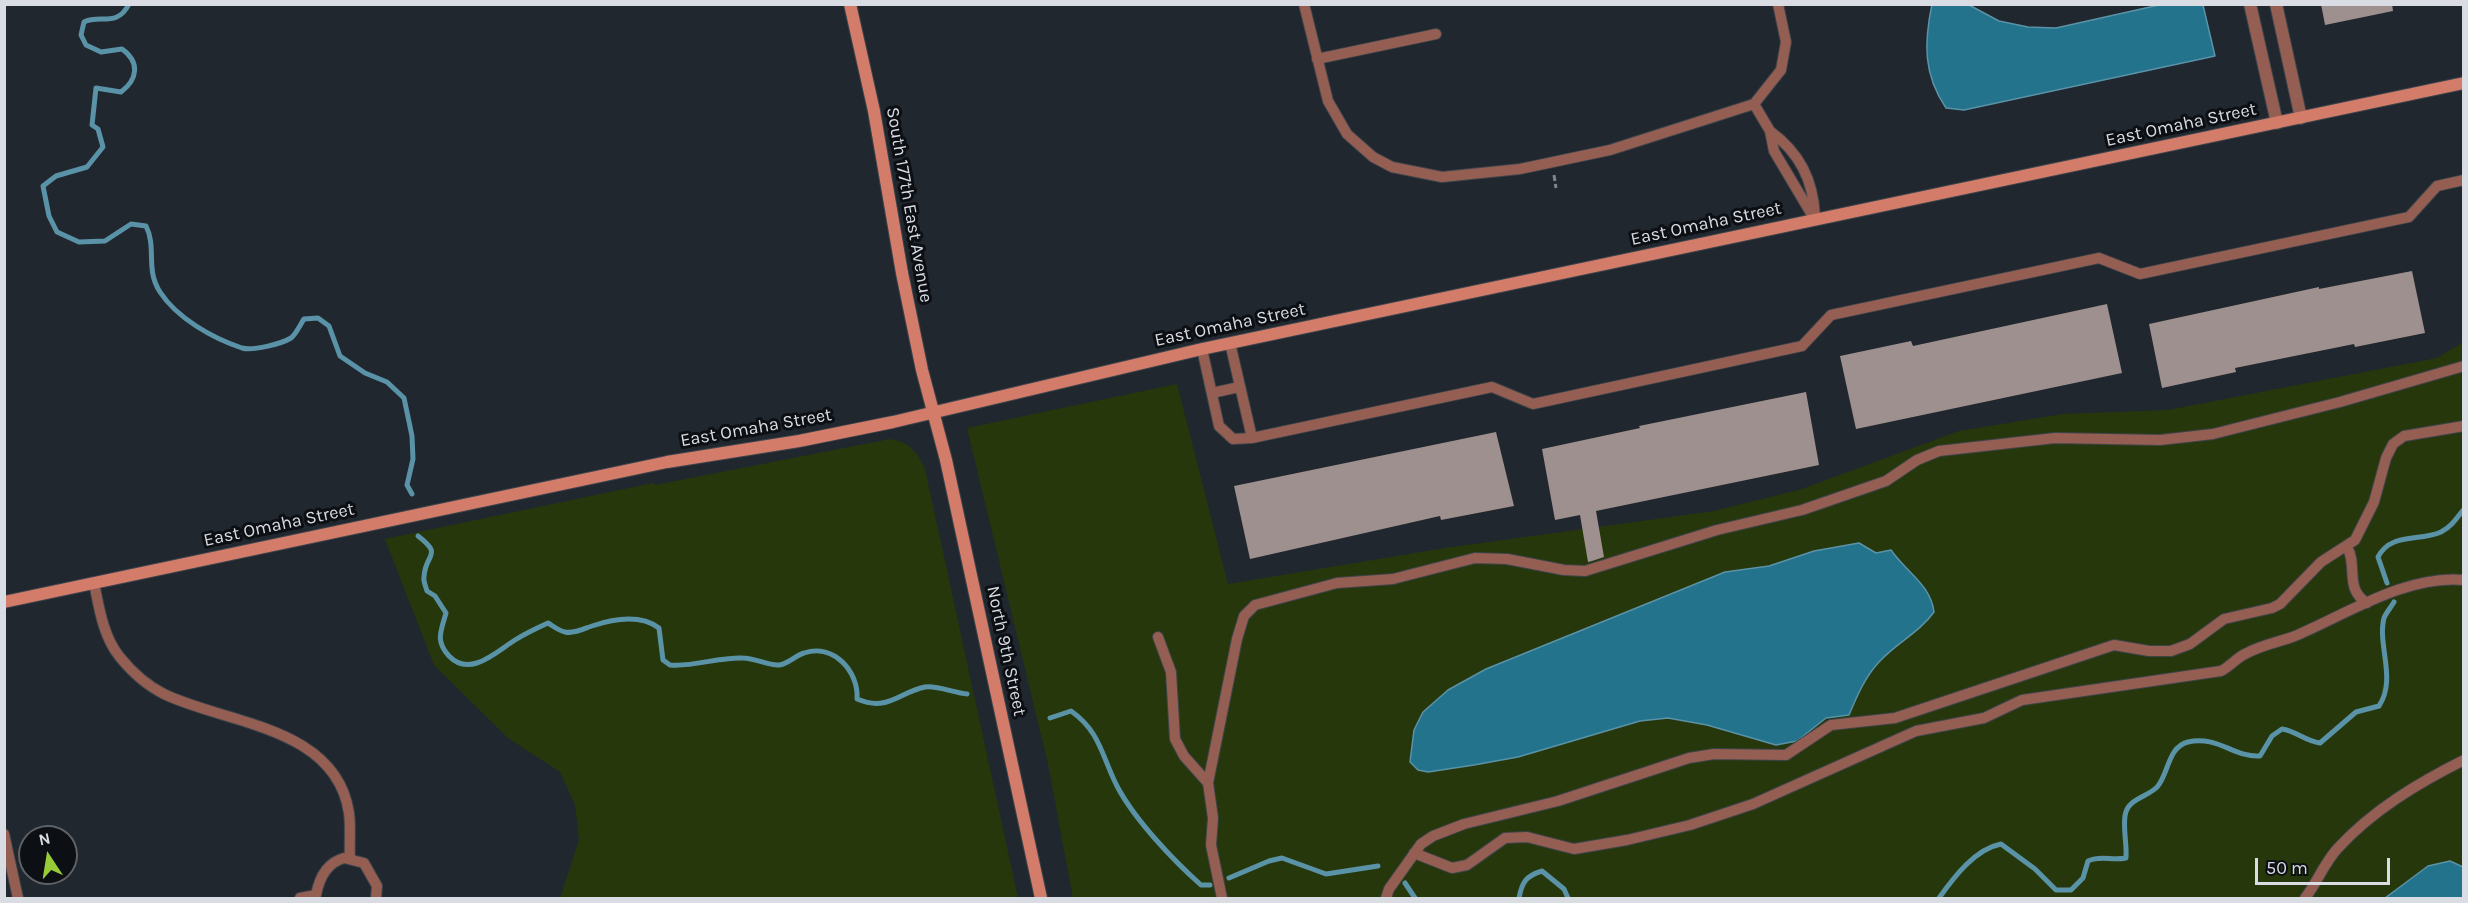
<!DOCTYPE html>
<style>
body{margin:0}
#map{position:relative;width:2468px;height:903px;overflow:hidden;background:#20272e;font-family:Karla,sans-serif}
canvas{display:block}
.frame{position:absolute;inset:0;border:6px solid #d9dde3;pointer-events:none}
.north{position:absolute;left:18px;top:825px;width:60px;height:60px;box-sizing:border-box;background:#0c0f13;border:2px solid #5e6166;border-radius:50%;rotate:348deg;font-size:16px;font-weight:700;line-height:24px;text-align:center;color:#d9dde3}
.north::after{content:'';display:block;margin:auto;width:21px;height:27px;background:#97cc38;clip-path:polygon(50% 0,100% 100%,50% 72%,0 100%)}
.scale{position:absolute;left:2255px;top:858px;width:135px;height:27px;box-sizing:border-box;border:3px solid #d9dde3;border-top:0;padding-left:8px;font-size:18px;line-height:21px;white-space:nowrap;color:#d9dde3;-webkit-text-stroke:4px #0c0f13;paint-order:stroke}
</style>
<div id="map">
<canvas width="2468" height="903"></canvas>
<div class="frame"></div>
<div class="north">N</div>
<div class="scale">50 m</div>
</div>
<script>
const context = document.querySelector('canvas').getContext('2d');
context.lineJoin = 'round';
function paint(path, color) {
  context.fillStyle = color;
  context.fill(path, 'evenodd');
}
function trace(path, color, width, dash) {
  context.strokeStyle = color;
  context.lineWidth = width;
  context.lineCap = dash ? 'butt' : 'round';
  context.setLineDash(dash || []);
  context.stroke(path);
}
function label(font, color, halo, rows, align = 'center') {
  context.font = font + ' Karla,sans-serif';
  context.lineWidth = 6;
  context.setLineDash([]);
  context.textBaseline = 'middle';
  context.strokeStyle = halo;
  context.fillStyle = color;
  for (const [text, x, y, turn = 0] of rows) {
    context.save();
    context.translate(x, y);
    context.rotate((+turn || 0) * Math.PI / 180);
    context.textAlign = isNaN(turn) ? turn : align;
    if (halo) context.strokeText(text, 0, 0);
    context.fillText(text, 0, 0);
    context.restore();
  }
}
paint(new Path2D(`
 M2463 342V898H1073L1048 764 967 428 1177 384 1228 584 1445 548 1714 511 1799 490 1959 431 2063 414 2168 410 2437 358Z
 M890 439C909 442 918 452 925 469L1018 898H560L579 840 575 805 560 772 508 738 434 665 385 539 653 483 655 485Z`), '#27370c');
const water = new Path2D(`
 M1932 4 1969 5 1999 21 2028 27 2056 28 2159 5H2203L2215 56 1964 110 1946 108C1923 74 1924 43 1932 4Z
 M1859 543 1876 553 1891 550C1906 572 1931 585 1934 612 1919 633 1896 643 1879 662 1865 677 1857 696 1849 715L1826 718 1797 741 1776 745 1707 725 1668 718 1640 721 1518 757 1474 765 1428 772 1418 770 1410 762 1414 730 1423 712 1448 690 1486 669 1725 572 1769 566 1814 551Z
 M2450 861 2463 867V898H2385L2428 866Z`);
paint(water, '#24738d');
trace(water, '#5a93a7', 1.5);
trace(new Path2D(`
 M129 4C117 28 100 14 84 22L81 35 86 45 101 52 122 49C140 62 138 79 121 92L96 88 92 125 98 129 103 147 87 167 56 176 43 186 49 216 57 232 79 242 105 241 131 224 146 226C157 248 145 269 160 292 177 318 212 338 242 348 253 351 281 344 291 338 296 334 300 325 304 319L318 318 329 326 340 356 365 373 387 382 404 398 412 436 413 459 407 485 412 494
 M418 536C444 556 425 553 424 577 423 581 426 587 427 591L435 596 446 613C441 631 435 641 449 656 470 678 496 652 515 640 526 633 537 628 548 623 553 626 559 631 565 632 574 634 583 629 592 626 613 619 640 614 659 628L663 660 670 665C694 667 718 657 743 658 755 658 769 666 779 665 788 664 796 655 804 653 834 643 859 672 857 699 888 712 897 693 925 687 936 685 955 693 967 694
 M2387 583 2378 557C2391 532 2419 542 2441 532 2451 527 2457 518 2464 509
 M1050 718 1071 711C1101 732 1102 758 1118 788 1136 821 1173 860 1201 885H1210
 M1229 878 1269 861 1282 858 1326 874 1378 866
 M1405 883 1415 898
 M1519 898C1522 882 1526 876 1542 871L1564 889 1568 898
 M1939 898C1954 877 1975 849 2001 844L2035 869 2056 890H2071L2083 878 2088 861C2101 855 2112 861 2126 858 2127 844 2123 829 2125 816 2127 798 2149 797 2158 786 2169 772 2168 747 2188 742 2217 735 2235 758 2260 756L2272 736 2282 729C2296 731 2305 741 2320 743L2356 712 2379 706C2397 679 2377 645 2384 618 2386 613 2391 607 2394 602`), '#5a93a7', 5);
paint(new Path2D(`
 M2321 4H2392L2393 11 2325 25Z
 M2412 271 2425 333 2355 347 2354 344 2235 368 2236 372 2162 388 2149 324 2319 287V289Z
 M2107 304 2122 373 1856 429 1840 356 1911 341 1913 346Z
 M1806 392 1819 465 1596 511 1604 557 1592 561 1588 562 1580 515 1555 520 1542 449 1640 428 1639 426Z
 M1496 432 1514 506 1441 520 1440 516 1250 559 1234 486Z`), '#9e908e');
const lane = new Path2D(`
 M1304 4 1328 101 1347 134 1373 157 1392 167 1442 177 1520 169 1610 150 1754 104 1781 70 1786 42 1778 4
 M1317 59 1436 34
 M1754 104 1770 131 1774 151 1815 220
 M1770 131C1800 153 1813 180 1815 216
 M1230 343 1252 438
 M1202 349 1219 426 1233 439 1252 438 1492 387 1533 404 1802 346 1831 315 2099 258 2140 274 2409 217 2437 186 2464 180
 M1212 393 1239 387
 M2347 547C2358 565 2344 589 2367 603
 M94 583C99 607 103 636 119 656 131 671 146 685 164 694 226 724 336 726 349 813 351 828 349 844 350 859
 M1158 637 1171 672 1175 739 1184 756 1208 783
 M4 834 18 898
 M1414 853 1452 868 1467 865 1505 838 1527 837 1574 849 1627 840 1690 825 1753 804 1916 731 1984 718 2022 700 2221 671C2231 666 2237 657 2247 653 2262 645 2279 642 2295 636 2345 615 2407 574 2464 580
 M316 895C319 879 326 863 344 858L364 863 377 886 376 898
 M300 898 316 895
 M1222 898 1211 845 1213 818 1208 783 1237 639 1244 616 1255 605 1337 583 1393 579 1475 558 1507 559 1564 570 1585 571 1717 530 1802 510 1886 481 1917 460 1939 451 2055 438 2160 440 2213 434 2340 402 2464 366
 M1386 898 1389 889 1421 844 1433 836 1464 824 1558 801 1689 758 1714 754 1786 755 1831 725 1895 718 2114 645 2149 651H2171L2190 644 2224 619 2272 608 2280 604 2321 562 2355 540 2374 502 2386 458 2393 444 2404 436 2464 426
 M2305 898C2317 883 2324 863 2338 848 2373 810 2418 783 2464 760`);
const street = new Path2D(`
 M2250 4 2277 123
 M2276 4 2301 118`);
const secondary = new Path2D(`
 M850 4 874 111 902 273 922 370 946 460 1041 898
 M4 602 667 462 799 441 893 422 1202 349 2464 83`);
trace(lane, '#3e444b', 12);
trace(street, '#3e444b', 14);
trace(secondary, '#3e444b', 14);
trace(new Path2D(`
 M1554 175 1556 188`), '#7f858b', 3, [6, 3]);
trace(lane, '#945e52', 10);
trace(street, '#945e52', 12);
trace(secondary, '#d37c6a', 12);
label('18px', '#d9dde3', '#0c0f13', [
 ["East Omaha Street",2181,125,-12],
 ["South 177th East Avenue",909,205,80],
 ["East Omaha Street",1706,224,-12],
 ["East Omaha Street",1230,325,-12],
 ["East Omaha Street",756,428,-10],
 ["East Omaha Street",279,525,-12],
 ["North 9th Street",1006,651,78]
]);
</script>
